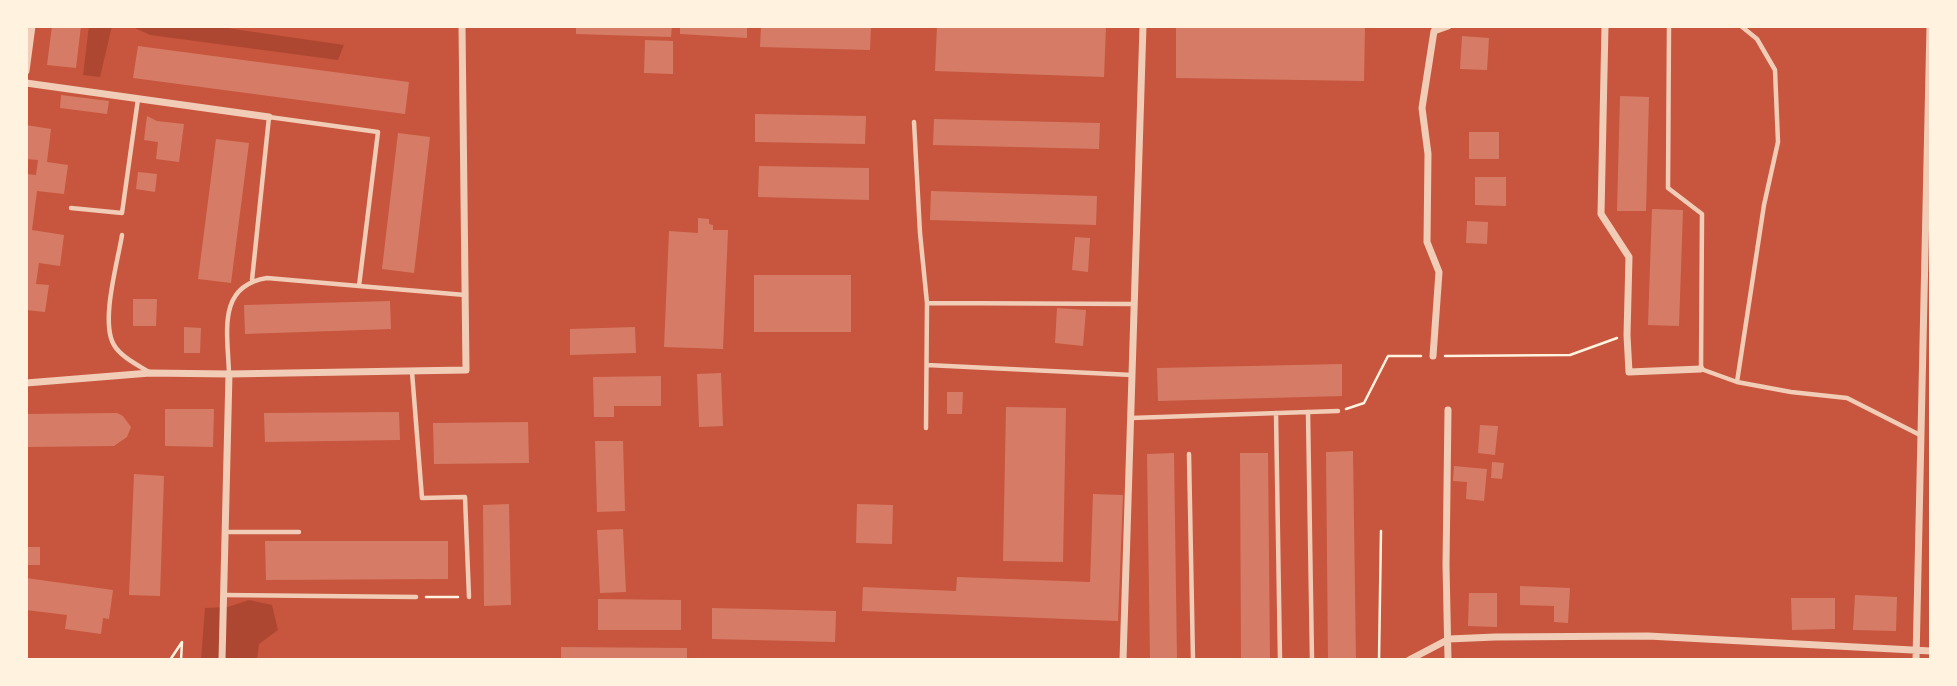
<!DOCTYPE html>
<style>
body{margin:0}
#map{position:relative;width:1957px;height:686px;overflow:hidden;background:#c8553d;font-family:"Alegreya Sans",sans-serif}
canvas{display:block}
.frame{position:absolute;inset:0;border:28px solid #fff3e0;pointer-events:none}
</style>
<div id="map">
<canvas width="1957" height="686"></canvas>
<div class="frame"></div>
</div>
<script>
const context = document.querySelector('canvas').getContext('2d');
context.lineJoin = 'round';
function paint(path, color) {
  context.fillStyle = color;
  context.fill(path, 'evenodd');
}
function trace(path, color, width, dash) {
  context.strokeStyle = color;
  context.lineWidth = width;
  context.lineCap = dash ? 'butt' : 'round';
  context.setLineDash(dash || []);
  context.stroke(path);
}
paint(new Path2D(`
 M89 26H112L100 77 83 75Z
 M131 26H213L344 45 338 60 150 35Z
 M249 600 272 605 278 630 259 644 257 660H201L205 608 228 607Z`), '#ae4732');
paint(new Path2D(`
 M52 26H81L76 68 47 65Z
 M576 26H672L671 37 576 34Z
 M680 26H747V38L680 34Z
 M761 26H871L870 50 760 47Z
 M937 26H1106L1104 77 935 71Z
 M1176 26H1365L1364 81 1176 78Z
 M1462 36 1489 38 1487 70 1460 69Z
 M645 40 673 41V74L644 73Z
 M138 46 409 82 405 114 133 78Z
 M61 95 109 101 107 114 60 108Z
 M1620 96 1649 97 1646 211H1617Z
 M755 114 866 116 865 144 755 142Z
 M147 116 157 121 184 124 179 162 156 159 158 142 144 140Z
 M934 119 1100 123 1099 149 933 145Z
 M26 125 51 129 47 162 68 165 64 194 37 191 32 230 64 235 60 266 39 263 36 284 49 285 45 312 26 310V174L36 175 38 160 26 159Z
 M1469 132H1499V159H1469Z
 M398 133 430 137 414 273 382 269Z
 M216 139 249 143 231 283 198 279Z
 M759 166 869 168V200L758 197Z
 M138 172 157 174 155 192 136 189Z
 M1475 177H1506V206L1475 205Z
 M931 191 1097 196 1096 225 930 220Z
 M1652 209 1683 210 1679 326 1648 325Z
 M698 218 709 219V224L713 225V230H728L723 349 664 347 669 231 698 233Z
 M1467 221 1488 222 1487 244 1466 243Z
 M1075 237 1090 238 1088 272 1072 270Z
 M754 275H851V332H754Z
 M133 299H157L156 326H133Z
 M390 301 391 329 245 334 244 305Z
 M1057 308 1086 310 1083 346 1055 343Z
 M184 327 201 328 200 353H184Z
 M635 327 636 353 570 355V329Z
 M1342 364V396L1158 401 1157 368Z
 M721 373 723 426 699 427 697 374Z
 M661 376V406H614V417H594L593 377Z
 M947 392H963L962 414H947Z
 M1006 407 1066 408 1063 562 1003 561Z
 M165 409H214L213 447 165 446Z
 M399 412 400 440 265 442 264 413Z
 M117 413 123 416 131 427 127 437 114 446 26 447V414Z
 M528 422 529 463 434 464 433 423Z
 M1480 425 1498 426 1495 455 1478 453Z
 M595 441H623L625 511 597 512Z
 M1353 451 1356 660H1328L1326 452Z
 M1174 453 1177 660H1150L1147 454Z
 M1240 453H1268L1270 660H1241Z
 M1492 462 1504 463 1502 479 1491 478Z
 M1454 466 1487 469 1484 501 1466 499 1467 482 1453 481Z
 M134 474 164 476 160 596 129 595Z
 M1093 494 1123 495 1118 621 862 611 863 587 956 591 957 577 1090 582Z
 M509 504 511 605 484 606 483 505Z
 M857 504 893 505 892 544 856 543Z
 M623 529 626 592 600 593 597 530Z
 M265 541H448V579L266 580Z
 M26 547H40V565H26Z
 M26 578 113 590 109 619 103 618 101 634 65 629 67 615 26 610Z
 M1520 586 1570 588 1568 623 1554 622V606L1520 605Z
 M1469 593H1497V627L1468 626Z
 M1855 595 1897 597 1896 631 1853 630Z
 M1791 598H1835V629L1792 630Z
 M598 599 681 600V630H598Z
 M712 608 836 611 835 642 712 639Z
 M561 647 687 648V660H561Z`), '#d67c66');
trace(new Path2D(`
 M1445 356 1570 355 1617 338
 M1346 409 1364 403 1388 356H1421
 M426 597H458
 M170 660 182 642 181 660
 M1379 660 1381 531`), '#fff3e0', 2.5);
trace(new Path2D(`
 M1669 26 1668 188 1702 214 1701 369 1737 382 1791 392 1847 398 1920 435
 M914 122 920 233 927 303 926 428
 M71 208 122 213 138 99
 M122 235C118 261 100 322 114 345 121 357 138 365 149 372
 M359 286 465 295
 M927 303 1135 304
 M927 365 1132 375
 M412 372 422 498 465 497 469 597
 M229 374C228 334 216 286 267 278L359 286 378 132 269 117 252 280
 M1737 382 1764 205 1778 142 1775 70 1757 39 1741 26
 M1308 412 1312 660
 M1276 413 1280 660
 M1131 418 1338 411
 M1189 454 1193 660
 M226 532H299
 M224 595 416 597`), '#f1ccb7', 4.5);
trace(new Path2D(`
 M1605 26 1601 214 1629 257 1627 335 1629 372 1701 369
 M26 71 32 26
 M26 83 269 117
 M1433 356 1439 272 1427 242 1428 154 1422 108 1434 31 1448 26
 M26 383 150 373 229 374
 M1448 410 1446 565 1448 660
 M222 660 229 374 466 370 462 26
 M1123 660 1143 26
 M1409 660 1449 639 1495 637 1648 636 1931 651
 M1916 660 1930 26`), '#f1ccb7', 7);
</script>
